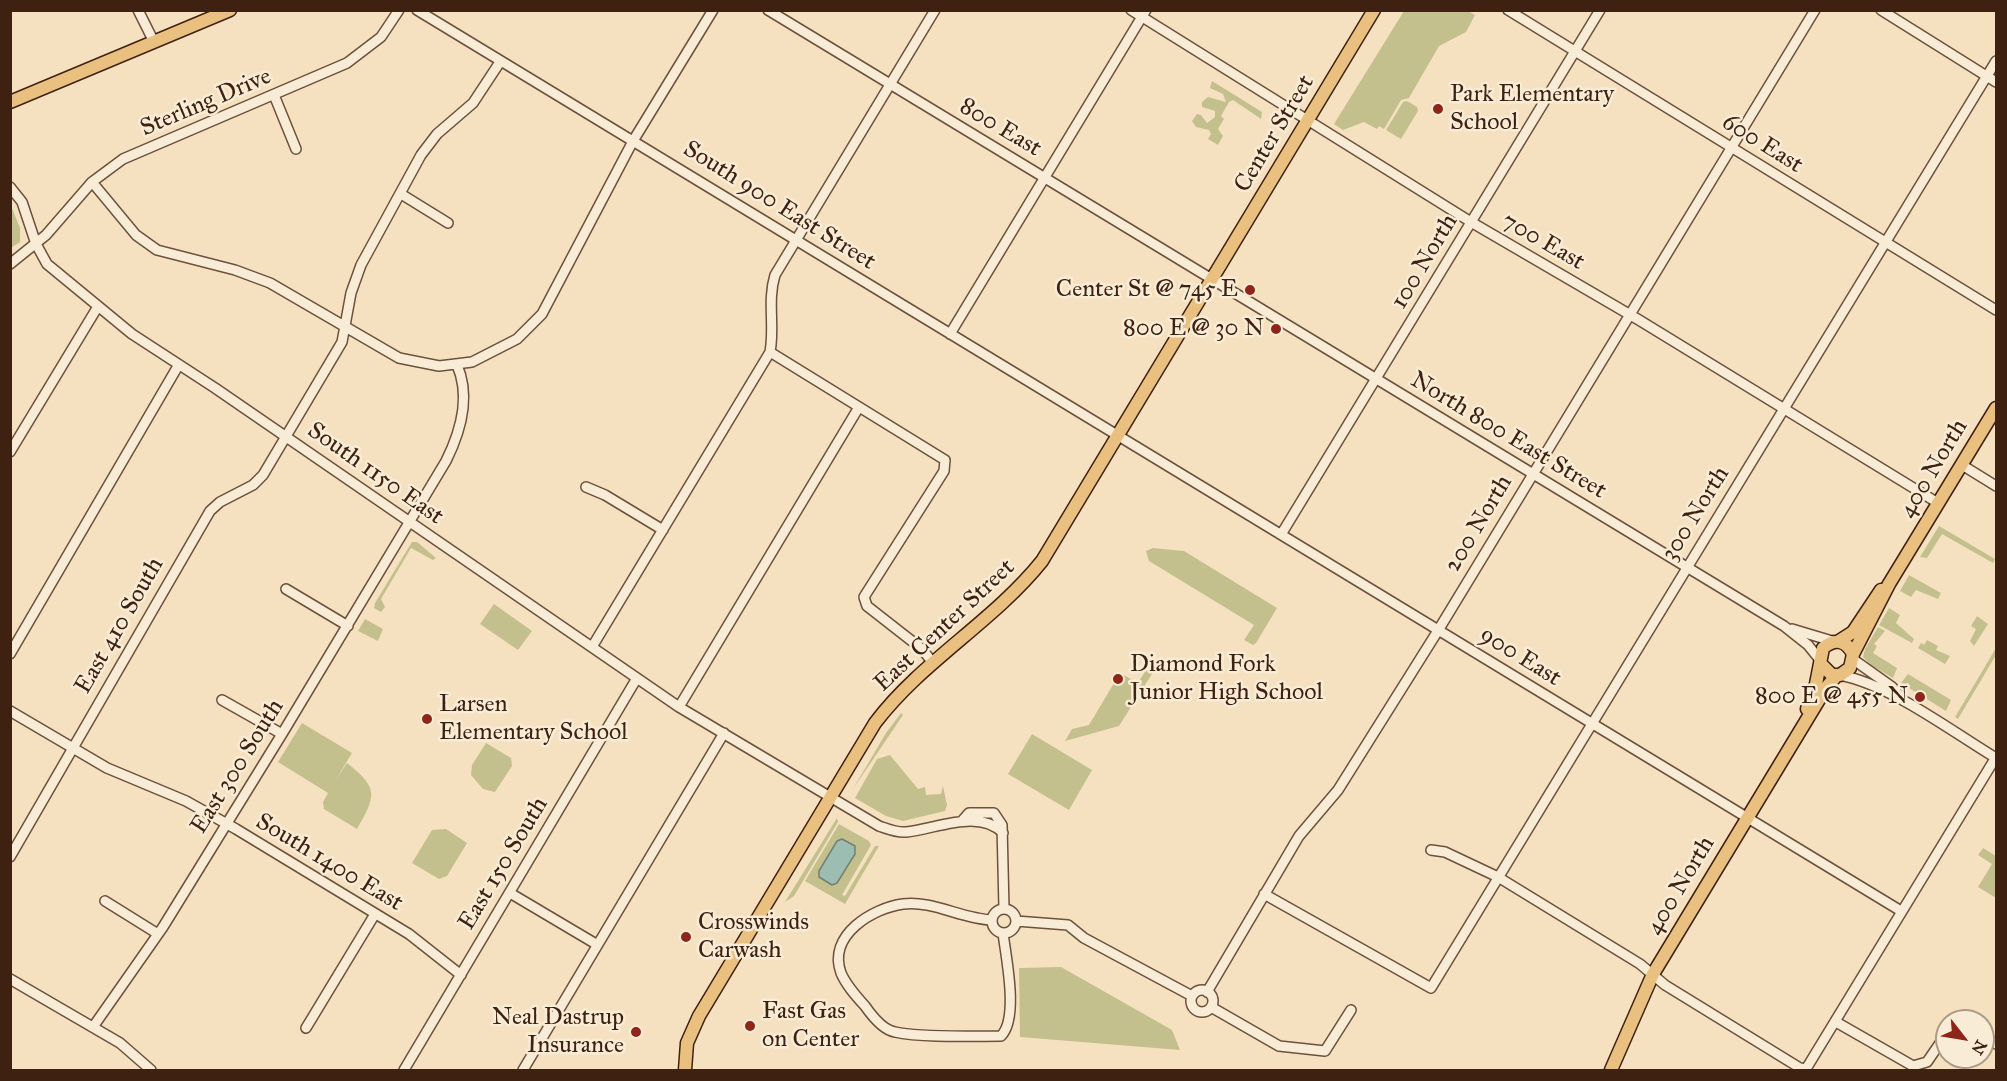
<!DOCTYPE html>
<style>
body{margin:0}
#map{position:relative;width:2007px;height:1081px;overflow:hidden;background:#f5e1c0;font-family:"IM FELL Great Primer",serif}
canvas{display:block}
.frame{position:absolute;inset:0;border:12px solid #3f2111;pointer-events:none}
.north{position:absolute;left:1935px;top:1009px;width:60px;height:60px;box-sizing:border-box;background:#f8ecd6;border:2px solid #ae9b87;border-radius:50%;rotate:121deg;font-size:16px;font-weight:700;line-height:24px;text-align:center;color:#3f2111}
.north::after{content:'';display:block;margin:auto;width:21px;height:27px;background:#8f2418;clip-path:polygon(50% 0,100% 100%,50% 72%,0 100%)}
</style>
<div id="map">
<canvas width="2007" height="1081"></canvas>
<div class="frame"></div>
<div class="north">N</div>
</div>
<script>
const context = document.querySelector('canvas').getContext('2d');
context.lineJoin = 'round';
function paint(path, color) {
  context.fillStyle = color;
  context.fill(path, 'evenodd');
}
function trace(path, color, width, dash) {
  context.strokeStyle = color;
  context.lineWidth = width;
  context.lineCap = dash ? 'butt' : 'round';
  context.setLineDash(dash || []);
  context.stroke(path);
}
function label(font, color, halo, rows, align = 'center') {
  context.font = font + ' "IM FELL Great Primer",serif';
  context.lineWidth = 5;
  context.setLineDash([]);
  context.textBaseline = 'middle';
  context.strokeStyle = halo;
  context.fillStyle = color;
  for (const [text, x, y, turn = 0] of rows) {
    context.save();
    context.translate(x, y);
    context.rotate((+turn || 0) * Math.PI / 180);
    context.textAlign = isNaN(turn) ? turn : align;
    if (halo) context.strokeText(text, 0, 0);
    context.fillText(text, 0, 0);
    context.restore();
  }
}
paint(new Path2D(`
 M1404 11H1468L1475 15 1466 32 1439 46 1409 98 1401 100 1384 129 1379 126 1377 129 1364 122 1343 130 1334 124Z
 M1212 81 1262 112 1261 119 1233 100 1229 102 1221 116 1224 119 1218 129 1223 136 1218 145 1208 139 1211 134 1209 130 1196 127 1192 121 1197 114 1201 115 1207 123 1215 117V111L1202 107V102L1208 97 1226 102 1223 94 1210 88Z
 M1407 101 1417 107 1418 111 1401 139 1386 130 1403 102Z
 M10 203 20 228V242L11 248Z
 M1939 526 1995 559 1993 563 1942 534 1927 558 1920 557Z
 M412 542H417L436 558 433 560 411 548 381 599 385 607 381 612 374 608 375 603Z
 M1153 548 1184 551 1277 608 1256 643 1253 645 1244 640 1254 625 1149 561 1146 551Z
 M1909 575 1941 593 1938 599 1916 590 1911 597 1900 591Z
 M494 604 532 631 518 650 480 624Z
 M1889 608 1900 615 1896 623 1914 639 1912 643 1879 625Z
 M1977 616 1988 624 1974 646 1970 641 1976 629 1971 626Z
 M365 619 383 629 378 641 358 631Z
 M1878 627 1885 631 1874 644 1877 646 1873 653 1897 668 1893 678 1871 665 1863 657 1865 649Z
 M1927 640 1938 646 1936 650 1950 656 1945 664 1918 648 1921 643 1924 645Z
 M1996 648V655L1958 719 1955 717Z
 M1151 662 1157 666 1119 726 1065 741 1072 729 1089 725 1120 673 1138 683Z
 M1908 674 1951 700 1946 711 1901 683Z
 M901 713 903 715 853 789 886 733Z
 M302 723 352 753 335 781 347 763C379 788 376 796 357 829L324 809 323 802 328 793 278 762Z
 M1032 734 1092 770 1069 810 1008 774Z
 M486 743 511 758 512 766 495 792 483 789 471 775 472 765Z
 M890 755 918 789 925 787 926 795 941 794 943 786 947 805 945 811 903 821 886 816 855 798 877 759Z
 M837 818 838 822 794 896 785 902Z
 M839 824 869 841 871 845 842 895 845 896 875 846H879L845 904 805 881Z
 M446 829 467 843 447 876 439 879 412 863 432 830Z
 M1983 848 1996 856V898L1978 887 1992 864 1978 855Z
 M1061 967 1172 1030 1180 1050 1020 1037 1019 968Z`), '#c4c08d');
const water = new Path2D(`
 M842 839 855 846V854L837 883 832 885 819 877V871L837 841Z`);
paint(water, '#9cbeb2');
trace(water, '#777f72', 1.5);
const minor = new Path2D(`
 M138 10 154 42
 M417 10 1901 911
 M768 10 1784 626 1808 645 1820 660
 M1131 10 1471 222 1639 320 1938 503
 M1508 10 1996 310
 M1881 10 1996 82
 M274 95 296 149
 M92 182 136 235 157 250 235 270 270 283 399 358 439 366 472 362 517 339 542 314 633 141 713 10
 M10 187 22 202 36 244 47 264 132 334 215 388 679 707 879 826C888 829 897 833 906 832 936 829 979 808 1003 833
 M401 194 448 223
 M10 264 46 235 92 182 123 159 347 63 381 37 399 10
 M950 334 1146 10
 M770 352 945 460 944 471 864 597 867 606 922 649 933 663
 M10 452 97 308
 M1962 465 1996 486
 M586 487 605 495 663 530
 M1282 533 1600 10
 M286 589 348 626
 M1792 629 1832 641
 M592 647 770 352C775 326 767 301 775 275L935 10
 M10 654 178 366
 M1854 660 1892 687 1903 700
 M1840 675C1891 685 1951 731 1996 758
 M222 700 282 734
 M679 707 859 407
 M10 711 107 768 186 801 236 829 409 934 461 975
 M962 821 969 813H994L1002 825 1004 909
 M1431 850 1445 852 1498 877 1640 964 1665 985 1800 1068 1806 1069
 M10 857 210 511 220 502 253 485 263 475 342 342 351 293 361 265 421 155 437 134 473 103 500 62
 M510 893 596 944
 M1264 894 1431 988 1996 61
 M105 901 158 934
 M992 921a12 12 0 1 1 24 0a12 12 0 1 1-24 0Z
 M992 920C962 919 932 900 903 904 873 908 827 935 841 973 846 985 856 996 865 1006 872 1016 883 1030 895 1032 921 1038 973 1036 1001 1036 1019 1018 1006 958 1003 933
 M1016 921 1068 925 1084 938 1192 996
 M10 979 120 1043 151 1070
 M1191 1001a11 11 0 1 1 22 0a11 11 0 1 1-22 0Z
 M1207 992 1299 836 1338 790 1439 629 1815 10
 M1211 1007 1279 1046 1325 1051 1351 1010
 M1836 1022 1913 1066 1927 1062 1947 1033
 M93 1027 163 927 282 734 446 461C461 431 471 397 457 365
 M306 1028 375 914
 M1983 1036 1996 1044
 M1806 1069 1996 757
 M404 1070 637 678
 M523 1070 724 733`);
const major = new Path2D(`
 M10 102 230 10
 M1839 641 1853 632 1881 590
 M1820 663 1832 675H1840L1850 668 1853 654 1889 584 1996 408
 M1807 709 1816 684 1823 648C1835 638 1846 640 1853 654
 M685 1070 687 1043 699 1016 875 723C922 661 993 622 1042 561L1374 10
 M1611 1070 1653 974 1826 688 1837 675`);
trace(minor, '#6c513d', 12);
trace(major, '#3f2111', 15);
trace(minor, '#f8ecd6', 9);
trace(major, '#eac080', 12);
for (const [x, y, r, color] of [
 [1438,109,6,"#8f2418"],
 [1250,290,6,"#8f2418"],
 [1276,329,6,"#8f2418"],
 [1118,679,6,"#8f2418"],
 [1920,697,6,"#8f2418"],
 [427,719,6,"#8f2418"],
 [686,937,6,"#8f2418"],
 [750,1026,6,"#8f2418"],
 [636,1032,6,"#8f2418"]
]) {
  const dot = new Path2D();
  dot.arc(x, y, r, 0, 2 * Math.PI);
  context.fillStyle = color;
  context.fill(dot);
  trace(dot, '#f8ecd6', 2);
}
label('24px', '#3f2111', '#f8ecd6', [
 ["Park Elementary",1450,95],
 ["School",1450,123],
 ["Center St @ 745 E",1238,290,"right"],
 ["800 E @ 30 N",1264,329,"right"],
 ["Diamond Fork",1130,665],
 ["Junior High School",1130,693],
 ["800 E @ 455 N",1908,697,"right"],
 ["Larsen",439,705],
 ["Elementary School",439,733],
 ["Crosswinds",698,923],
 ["Carwash",698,951],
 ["Fast Gas",762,1012],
 ["on Center",762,1040],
 ["Neal Dastrup",624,1018,"right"],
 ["Insurance",624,1046,"right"]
], 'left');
label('24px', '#3f2111', '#f8ecd6', [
 ["Sterling Drive",206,103,-23],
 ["800 East",1000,128,31],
 ["Center Street",1275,134,-59],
 ["600 East",1762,144,32],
 ["South 900 East Street",779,206,32],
 ["700 East",1543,242,30],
 ["100 North",1425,262,-59],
 ["North 800 East Street",1508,436,31],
 ["400 North",1934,469,-59],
 ["South 1150 East",375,474,35],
 ["300 North",1696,514,-58],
 ["200 North",1479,524,-59],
 ["East 410 South",120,626,-60],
 ["East Center Street",945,626,-43],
 ["900 East",1520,657,32],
 ["East 300 South",238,767,-58],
 ["South 1400 East",329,863,31],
 ["East 150 South",504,864,-59],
 ["400 North",1681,886,-59]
]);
</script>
